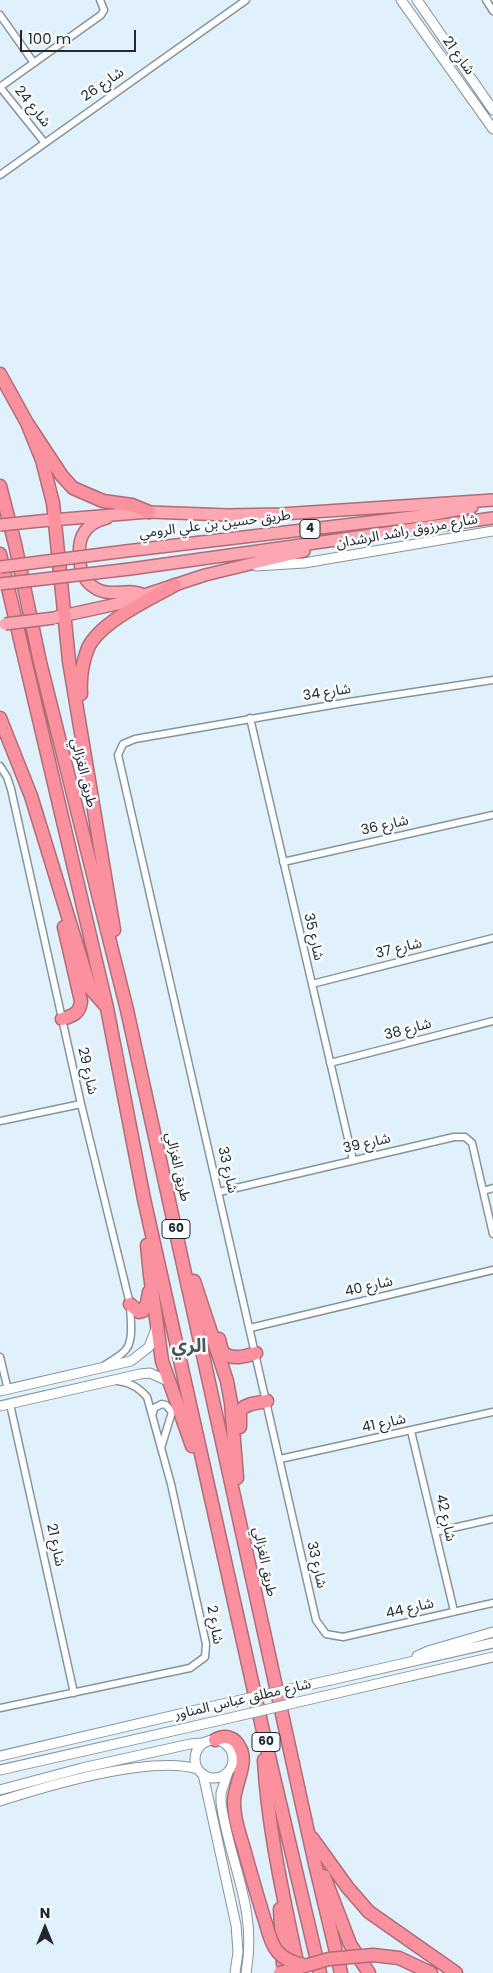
<!DOCTYPE html>
<meta charset="utf-8">
<style>
body{margin:0}
#map{position:relative;width:493px;height:1973px;overflow:hidden;background:#e1f1fb;font-family:Poppins,sans-serif}
canvas{display:block}
.north{position:absolute;left:20px;top:1903px;width:50px;height:50px;-webkit-text-stroke:4px #f9fcfe;paint-order:stroke;rotate:0deg;font-size:14px;font-weight:700;line-height:20px;text-align:center;color:#22282c}
.north::after{content:'';display:block;margin:auto;width:18px;height:22px;background:#22282c;clip-path:polygon(50% 0,100% 100%,50% 72%,0 100%)}
.scale{position:absolute;left:20px;top:30px;width:116px;height:22px;box-sizing:border-box;border:2px solid #22282c;border-top:0;padding-left:6px;font-size:15px;line-height:18px;white-space:nowrap;color:#22282c;-webkit-text-stroke:4px #f9fcfe;paint-order:stroke}
</style>
<div id="map">
<canvas width="493" height="1973"></canvas>
<div class="north">N</div>
<div class="scale">100 m</div>
</div>
<script>
const context = document.querySelector('canvas').getContext('2d');
context.lineJoin = 'round';
function trace(path, color, width, dash) {
  context.strokeStyle = color;
  context.lineWidth = width;
  context.lineCap = dash ? 'butt' : 'round';
  context.setLineDash(dash || []);
  context.stroke(path);
}
function label(font, color, halo, rows, align = 'center') {
  context.font = font + ' Poppins,"Noto Sans Arabic",sans-serif';
  context.lineWidth = 5;
  context.setLineDash([]);
  context.textBaseline = 'middle';
  context.strokeStyle = halo;
  context.fillStyle = color;
  for (const [text, x, y, turn = 0] of rows) {
    context.save();
    context.translate(x, y);
    context.rotate((+turn || 0) * Math.PI / 180);
    context.textAlign = isNaN(turn) ? turn : align;
    if (halo) context.strokeText(text, 0, 0);
    context.fillText(text, 0, 0);
    context.restore();
  }
}
const minor = new Path2D(`
 M486 0 493 11
 M0 15 34 63
 M0 87 101 15 104 10 100 0
 M0 87 44 142
 M0 175 246 0
 M493 680 349 702 135 739 123 744 118 755 316 1620 326 1634 343 1637 493 1603
 M250 718 353 1160
 M0 766 7 777 11 789 81 1104 130 1304C130 1317 134 1337 127 1348 123 1355 112 1360 105 1365
 M283 862 493 815
 M312 984 493 938
 M330 1063 493 1021
 M0 1121 81 1104
 M483 1191 493 1188
 M219 1192 454 1137H465L472 1143 493 1234
 M250 1328 493 1270
 M0 1357 8 1390
 M10 1404 74 1693
 M153 1413 154 1408 162 1404 166 1405 172 1412 161 1448
 M411 1431 454 1611
 M280 1459 493 1412
 M435 1532 493 1519
 M0 1708 190 1668 205 1657 206 1644 171 1484 147 1397C138 1387 131 1383 117 1381`);
const tertiary = new Path2D(`
 M401 0 493 129
 M417 0 493 110
 M256 566 304 563 493 531
 M0 1391 131 1361 149 1347 156 1329
 M0 1406 140 1374 150 1373 170 1382
 M417 1656 428 1651 493 1632
 M331 1680 493 1643
 M333 1694 493 1657
 M195 1759a19 19 0 1 1 38 0a19 19 0 1 1-38 0Z
 M0 1756 218 1705
 M0 1770 221 1720
 M228 1772 221 1793V1802C229 1863 258 1908 246 1973
 M203 1774 236 1925 238 1952 235 1973
 M0 1790 82 1768 190 1744 202 1743
 M0 1801C47 1786 151 1755 198 1769`);
const trunk = new Path2D(`
 M107 518C83 524 77 539 80 562 81 574 85 582 95 588 110 598 129 587 144 595
 M40 521 149 512 228 515 281 514 493 500
 M126 551 429 515 472 507
 M130 569 493 518
 M57 617 117 604 205 575 304 551`);
const motorway = new Path2D(`
 M0 374 27 423 62 476 73 488 103 501 132 505 149 512
 M27 423 42 460 53 503 69 661 114 930
 M0 486 15 544 40 662 127 1010 315 1864 341 1973
 M0 554 107 1008 144 1199 263 1731 320 1973
 M81 694C80 678 82 663 88 648 100 622 150 599 175 585
 M0 718 31 796 90 988 105 1005
 M62 1019C73 1016 80 1013 81 1001L64 927
 M147 1245 150 1275 162 1361 192 1446
 M194 1281 227 1381 231 1403 237 1478
 M130 1304 139 1312 143 1311 147 1303 149 1292
 M219 1339C220 1343 221 1349 223 1352 231 1361 247 1356 256 1353
 M240 1427V1411L244 1407 251 1404 267 1401
 M215 1740C225 1734 235 1737 240 1748 249 1764 233 1786 234 1804 234 1820 240 1835 244 1849 251 1874 258 1899 266 1924
 M264 1760C268 1832 285 1903 299 1972
 M312 1838 348 1888 369 1912 456 1973
 M324 1876 350 1944 369 1973
 M280 1909 283 1964
 M373 1955 399 1958 431 1973`);
trace(minor, '#85949c', 9);
trace(tertiary, '#85949c', 11);
trace(trunk, '#af6c77', 14);
trace(motorway, '#af6c77', 15);
trace(minor, '#fff', 6);
trace(tertiary, '#fff', 9);
trace(trunk, '#fca7b2', 11);
trace(motorway, '#fb919f', 12);
const tertiaryBridge = new Path2D(`
 M218 1705 331 1680
 M221 1720 333 1694`);
const trunkBridge = new Path2D(`
 M0 525 40 521
 M0 567 126 551
 M0 584 130 569
 M5 624 54 618`);
const motorwayBridge = new Path2D(`
 M266 1924C272 1948 278 1960 304 1965
 M280 1973 329 1959 373 1955`);
trace(tertiaryBridge, '#85949c', 11, []);
trace(trunkBridge, '#af6c77', 14, []);
trace(motorwayBridge, '#af6c77', 15, []);
trace(tertiaryBridge, '#fff', 9);
trace(trunkBridge, '#fca7b2', 11);
trace(motorwayBridge, '#fb919f', 12);
for (const [x, y, w] of [
 [310,529,20],
 [176,1229,28],
 [266,1742,28]
]) {
  const box = new Path2D();
  box.roundRect(x - w / 2, y - 9.5, w, 19, 4);
  context.fillStyle = '#f9fcfe';
  context.fill(box);
  trace(box, '#22282c', 1);
}
label('bold 12px', '#22282c', null, [
 ["4",310,529],
 ["60",176,1229],
 ["60",266,1742]
]);
label('14px', '#22282c', '#f9fcfe', [
 ["شارع 21",458,56,54],
 ["شارع 26",103,85,-35],
 ["شارع 24",32,107,51],
 ["طريق حسين بن علي الرومي",215,525,-7],
 ["شارع مرزوق راشد الرشدان",407,532,-10],
 ["شارع 34",327,693,-9],
 ["طريق الغزالي",83,773,76],
 ["شارع 36",385,826,-13],
 ["شارع 35",313,937,77],
 ["شارع 37",399,949,-14],
 ["شارع 38",408,1030,-15],
 ["شارع 29",87,1071,77],
 ["شارع 39",367,1144,-13],
 ["طريق الغزالي",177,1167,77],
 ["شارع 33",227,1170,77],
 ["شارع 40",369,1287,-13],
 ["شارع 41",384,1424,-12],
 ["شارع 42",445,1518,77],
 ["شارع 21",55,1545,78],
 ["طريق الغزالي",264,1562,78],
 ["شارع 33",316,1565,77],
 ["شارع 44",410,1609,-13],
 ["شارع 2",214,1625,80],
 ["شارع مطلق عباس المناور",243,1700,-13]
]);
label('bold 19px', '#46545b', '#f9fcfe', [
 ["الري",189,1347]
]);
</script>
